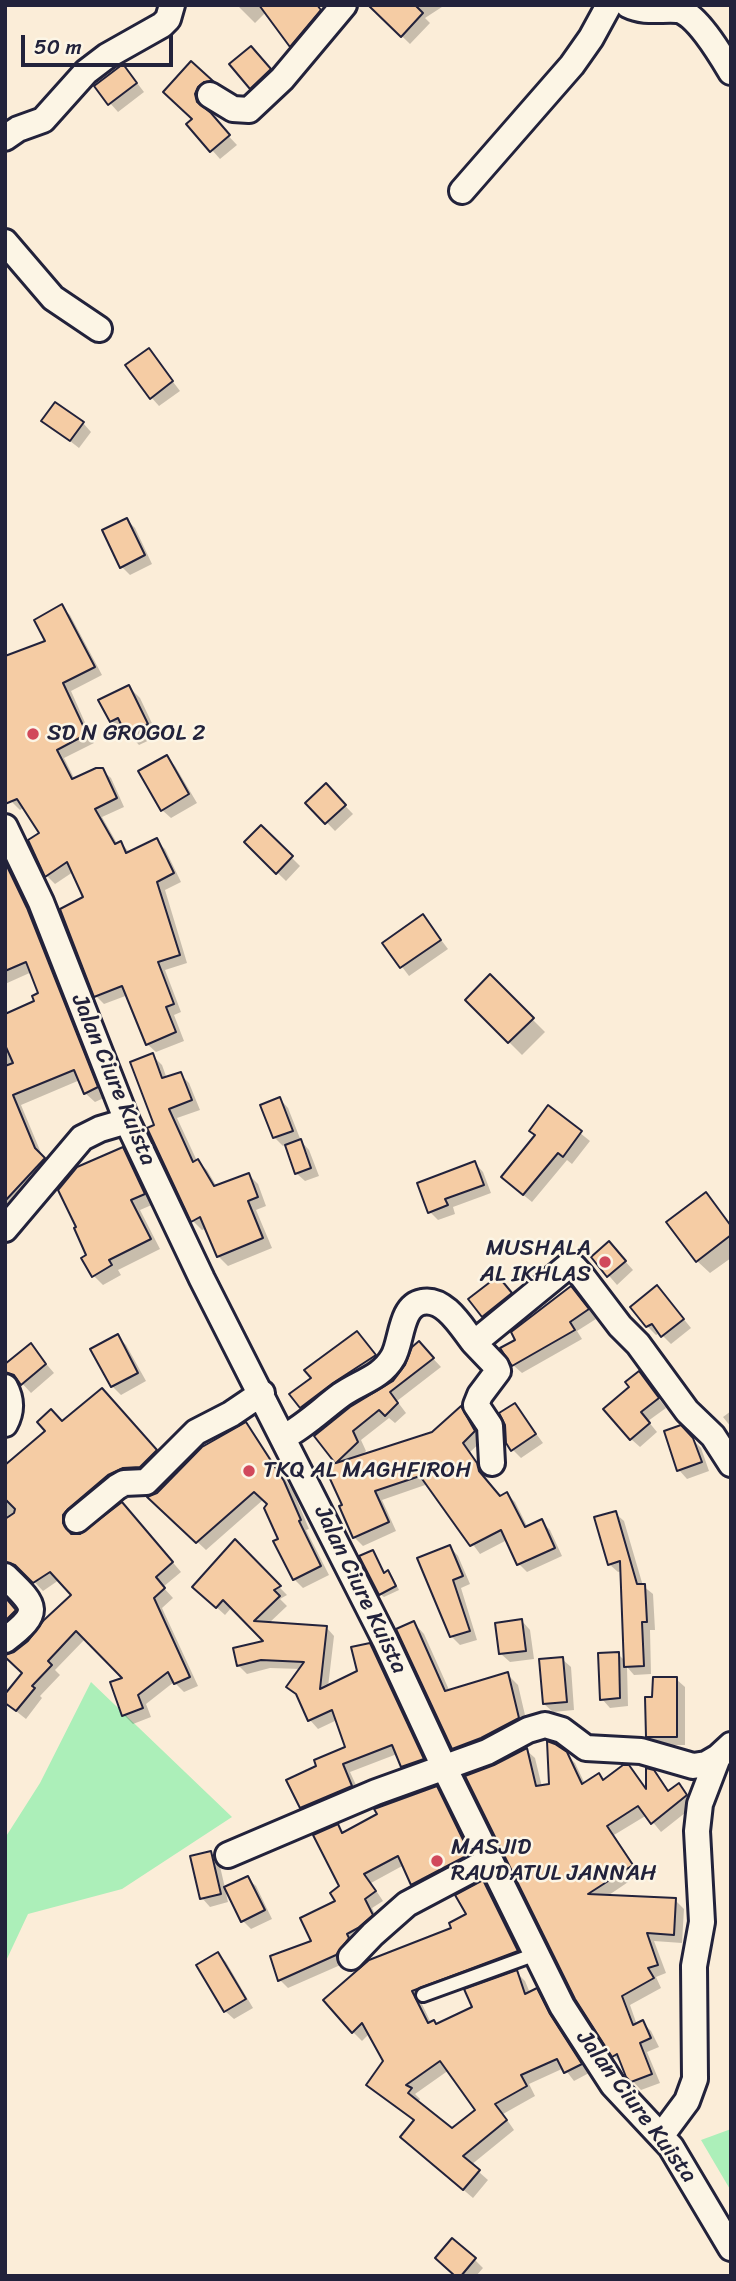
<!DOCTYPE html>
<style>
body{margin:0}
#map{position:relative;width:736px;height:2281px;overflow:hidden;background:#fbedd8;font-family:Sriracha,sans-serif}
canvas{display:block}
.frame{position:absolute;inset:0;border:7px solid #22223b;pointer-events:none}
.scale{position:absolute;left:21px;top:35px;width:152px;height:32px;box-sizing:border-box;border:4px solid #22223b;border-top:0;padding-left:9px;font-size:21px;line-height:24px;white-space:nowrap;color:#22223b;-webkit-text-stroke:5px #fcf5e5;paint-order:stroke}
</style>
<div id="map">
<canvas width="736" height="2281"></canvas>
<div class="frame"></div>
<div class="scale">50 m</div>
</div>
<script>
const context = document.querySelector('canvas').getContext('2d');
context.lineJoin = 'round';
function paint(path, color) {
  context.fillStyle = color;
  context.fill(path, 'evenodd');
}
function trace(path, color, width, dash) {
  context.strokeStyle = color;
  context.lineWidth = width;
  context.lineCap = dash ? 'butt' : 'round';
  context.setLineDash(dash || []);
  context.stroke(path);
}
function label(font, color, halo, rows, align = 'center') {
  context.font = font + ' Sriracha,sans-serif';
  context.lineWidth = 5;
  context.setLineDash([]);
  context.textBaseline = 'middle';
  context.strokeStyle = halo;
  context.fillStyle = color;
  for (const [text, x, y, turn = 0] of rows) {
    context.save();
    context.translate(x, y);
    context.rotate((+turn || 0) * Math.PI / 180);
    context.textAlign = isNaN(turn) ? turn : align;
    if (halo) context.strokeText(text, 0, 0);
    context.fillText(text, 0, 0);
    context.restore();
  }
}
paint(new Path2D(`
 M91 1682 232 1817 122 1889 28 1914 5 1963V1838L40 1783Z
 M731 2129V2191L701 2140Z`), '#acefb9');
paint(new Path2D(`
 M237 5H268L270 8 255 23Z
 M317 5 328 19 299 54 291 45Z
 M382 5H445L425 18 430 23 410 44 376 11Z
 M259 57 278 79 259 96 251 88Z
 M191 63 218 89 203 103 204 110 237 145 220 159 189 124 194 119Z
 M131 75 144 92 118 112 110 103Z
 M149 350 180 391 159 406 151 397Z
 M44 421 83 423 91 432 79 448Z
 M127 520 135 528 152 564 130 575 122 567Z
 M61 607 70 615 102 675 71 691 94 743 64 758 75 780 102 770 111 778 124 807 102 817 118 845 121 843 129 852 156 841 165 849 181 882 165 890 187 963 165 970 181 1012 174 1015 184 1041 156 1052 147 1044 128 995 104 1004 96 996 86 897 73 872 55 884 47 876 41 833 24 807 20 810 11 801 47 642Z
 M129 687 140 698 158 736 139 745 126 731 123 732 112 721Z
 M167 757 175 766 197 803 171 818 162 810Z
 M326 786 353 814 335 831 308 803Z
 M261 827 300 866 286 881 246 842Z
 M5 854 36 919 56 970 39 976 34 971 5 984Z
 M423 916 448 949 409 976 384 943Z
 M490 977 545 1032 522 1055 467 1000Z
 M55 982 64 991 106 1097 95 1102 85 1093 80 1080 21 1105 44 1160 53 1169 5 1219V1016L36 1001Z
 M152 1055 162 1065 167 1079 180 1074 189 1083 200 1110 177 1118 197 1161 207 1170 217 1187 249 1175 258 1184 266 1206 256 1210 272 1248 228 1266 218 1256 207 1228 202 1230 193 1221 156 1126Z
 M280 1099 288 1108 301 1141 309 1150 319 1176 305 1181 296 1173 286 1144 283 1146 274 1137Z
 M549 1108 590 1141 572 1164 567 1160 532 1202 511 1185Z
 M122 1149 132 1158 154 1204 140 1210 160 1249 118 1270 121 1275 103 1285 93 1275 88 1256Z
 M475 1163 483 1172 491 1193 453 1207 455 1214 438 1220 430 1212Z
 M706 1195 731 1224V1258L710 1273 697 1261Z
 M617 1252 633 1270 617 1285 593 1257Z
 M498 1278 519 1302 492 1324 471 1299Z
 M665 1296 691 1328 671 1344 660 1333 656 1335 647 1326Z
 M579 1297 596 1319 577 1331 582 1339 522 1373 513 1365Z
 M357 1333 387 1369 314 1420 292 1394 313 1378Z
 M117 1336 126 1345 146 1381 121 1395 112 1386 93 1349Z
 M31 1346 54 1373 31 1393 20 1381 15 1380 5 1384V1366Z
 M427 1352 441 1367 397 1401 406 1413 395 1423 389 1418 361 1440 366 1451 359 1458 433 1433 461 1408 469 1416 483 1440 470 1452 485 1474 487 1481 500 1497 507 1494 515 1502 528 1528 541 1521 550 1530 562 1556 527 1572 519 1564 507 1540 480 1554 428 1484 382 1500 396 1531 363 1546 354 1537 345 1506 338 1464 316 1436 394 1382Z
 M639 1373 666 1408 648 1421 657 1432 640 1447 631 1439V1387Z
 M111 1399 165 1459 71 1525V1534L81 1536 131 1513 181 1572 163 1587 173 1598 162 1608 198 1686 184 1692 174 1682 146 1704 151 1717 133 1724 124 1715 125 1678 86 1638 55 1670 60 1675 40 1696 42 1698 26 1719 12 1708 24 1673 14 1654 28 1643 73 1595 59 1580 43 1591 26 1573 18 1570H9L5 1574V1468L62 1423Z
 M515 1405 543 1443 521 1458 513 1450Z
 M731 1411V1427L723 1417Z
 M245 1424 254 1433 293 1491 309 1529 306 1530 329 1575 303 1588 294 1579 269 1504 264 1499 206 1550 150 1497 158 1494Z
 M680 1427 701 1448 709 1471 687 1479 679 1470Z
 M615 1513 624 1521 643 1586 653 1594 655 1630H650L651 1674 634 1675 627 1667 628 1706 610 1708 602 1699 618 1654 626 1662 622 1571 618 1572 609 1564Z
 M235 1542 287 1595 280 1599 287 1606 268 1624 326 1627 334 1636 328 1687 359 1672 369 1645 378 1653 431 1767 411 1775 402 1766 397 1754 350 1772 360 1794 309 1816 301 1807 347 1748 337 1720 318 1729 310 1720 299 1697 288 1687 301 1669 270 1668 247 1674 238 1665 266 1642 232 1607 225 1615 203 1595Z
 M450 1547 458 1556 470 1584 461 1588 477 1640 460 1645 451 1636Z
 M373 1552 385 1574 388 1573 392 1576 399 1590 384 1597 380 1594Z
 M5 1598 23 1619 5 1636Z
 M522 1621 530 1630 534 1659 510 1662 501 1654Z
 M414 1623 424 1634 450 1692 507 1674 518 1685 528 1728 464 1758 453 1748Z
 M562 1659 571 1667 574 1710 553 1712 544 1704Z
 M676 1679 685 1687V1745H656L647 1736 654 1698Z
 M526 1750 535 1758 542 1787 551 1786 566 1754 575 1763 585 1784 604 1781 628 1767 648 1791 653 1772 670 1792 679 1786 695 1805 661 1832 647 1815 614 1835 640 1874 606 1897 675 1900 684 1909 682 1943 654 1941 666 1973 656 1977 661 1988 630 2005 637 2025 642 2022 651 2031 659 2047 647 2052 660 2083 641 2090 628 2076 623 2065 614 2056 495 1767Z
 M436 1788 445 1797 477 1863 421 1892 413 1884 404 1865 371 1883 383 1901 372 1908 380 1924 345 1963 288 1988 280 1980 313 1942 337 1902 341 1887 338 1826 345 1834Z
 M211 1853 219 1862 225 1888 247 1878 256 1886 272 1919 251 1929 243 1921 225 1889 228 1902 210 1907 202 1898Z
 M483 1882 492 1892 526 1960 420 2000 431 2023 437 2026 475 2007 516 1972 525 1981 530 1993 536 1990 545 1999 558 2025 589 2073 574 2081 564 2068 529 2084 535 2096 503 2114 514 2130 471 2165 488 2180 473 2198 412 2146 415 2121 369 2085 385 2062 370 2033 362 2041 353 2032 468 1915ZM449 2070 478 2110 452 2130 417 2103 420 2099 415 2094Z
 M218 1954 226 1962 253 2008 234 2019 225 2011Z
 M474 2259 483 2268 476 2276H456Z`), '#0003');
const building = new Path2D(`
 M259 5H317L321 10 290 47Z
 M368 5H415L423 13 401 37Z
 M251 46 271 69 250 89 229 64Z
 M191 61 213 81 204 82 198 87 195 94 197 102 211 113 230 135 210 152 186 124 192 119 163 92Z
 M123 64 137 83 108 105 94 86Z
 M149 348 173 381 150 399 125 365Z
 M55 402 84 422 70 441 41 421Z
 M127 518 145 555 120 568 102 530Z
 M62 604 95 667 63 683 87 734 57 750 72 779 96 768H103L117 798 95 809 115 844 121 841 126 853 157 838 174 873 157 882 180 955 158 962 174 1004 166 1007 176 1032 146 1045 122 986 94 997 60 909 83 897 67 862 45 877 28 840 39 833 17 799 5 804V656L45 641 34 620Z
 M129 685 148 724 126 735 118 718 110 722 98 700Z
 M167 755 189 794 161 811 138 771Z
 M326 783 346 805 325 824 305 803Z
 M261 825 293 856 276 874 244 842Z
 M5 862 27 908 98 1087 84 1094 74 1070 13 1095 35 1148 45 1158 5 1201V1066L13 1063 5 1045V1014L34 1001 32 996 38 993 26 962 5 971Z
 M423 914 441 940 400 968 382 943Z
 M490 974 534 1018 508 1043 465 1000Z
 M153 1053 162 1078 181 1072 192 1100 169 1109 193 1162 198 1159 214 1186 249 1173 258 1197 248 1201 263 1238 217 1257 200 1217 191 1222 147 1128 154 1125 130 1062Z
 M280 1097 293 1131 273 1138 260 1105Z
 M548 1105 582 1131 563 1157 558 1153 523 1195 501 1177 535 1135 529 1131Z
 M301 1139 311 1168 295 1174 285 1145Z
 M123 1147 145 1194 131 1200 151 1239 109 1260 112 1265 92 1277 81 1258 86 1255 74 1228 76 1227 58 1190 77 1167Z
 M475 1161 484 1185 445 1199 448 1205 428 1213 417 1183Z
 M706 1192 731 1226V1235L696 1262 666 1222Z
 M609 1241 626 1261 607 1277 591 1257Z
 M498 1276 512 1293 482 1317 468 1299Z
 M657 1285 684 1319 661 1337 652 1324 646 1327 630 1307Z
 M571 1286 589 1309 570 1322 575 1330 512 1366 500 1348 515 1340 511 1332Z
 M357 1331 376 1355 333 1383 300 1408 289 1394 311 1378 304 1370Z
 M118 1334 138 1373 111 1387 90 1349Z
 M419 1341 434 1358 390 1392 398 1403 385 1416 379 1410 353 1431 358 1442 336 1463 432 1432 461 1406 475 1431 463 1443 477 1463 479 1471 500 1496 507 1492 525 1527 542 1519 555 1548 517 1565 501 1530 470 1546 420 1476 375 1491 389 1522 353 1538 339 1506 342 1505 325 1468 335 1463 314 1436 350 1407 393 1381 405 1365 412 1347Z
 M31 1343 46 1364 21 1385 14 1375 5 1372V1364Z
 M639 1371 659 1398 641 1412 650 1423 630 1440 603 1409 629 1387 625 1382Z
 M102 1388 157 1450 140 1467 123 1468 108 1475 68 1509 63 1515V1523L71 1534H80L122 1502 173 1562 156 1577 165 1588 154 1598 190 1677 174 1684 168 1672 138 1695 143 1708 122 1716 110 1682 122 1678 76 1631 48 1661 52 1665 32 1686 35 1688 16 1711 5 1703V1694L22 1673 5 1657V1655L14 1652 28 1641 44 1620 71 1595 50 1572 33 1583 15 1565 5 1562V1519L14 1513 15 1509 5 1499V1465L45 1431 37 1422 51 1409 62 1421Z
 M515 1403 536 1434 511 1451 506 1443 505 1425 499 1413Z
 M246 1422 284 1481 301 1520 299 1521 321 1566 293 1580 273 1541 278 1539 264 1508 267 1504 254 1492 196 1543 147 1497 157 1493 202 1447Z
 M681 1425 693 1438 702 1462 677 1471 664 1431Z
 M616 1511 637 1584H645L647 1622H642L644 1666 624 1667 620 1561 608 1565 594 1517Z
 M235 1539 281 1586 274 1590 280 1596 254 1621 327 1626 320 1689 357 1671 351 1647 370 1643 424 1759 401 1767 392 1745 343 1764 352 1786 300 1808 286 1780 316 1766 314 1760 345 1747 332 1710 308 1721 296 1694 286 1687 304 1662 261 1660 237 1666 233 1648 263 1641 223 1600 216 1608 192 1587Z
 M450 1545 463 1576 453 1580 470 1631 450 1637 417 1558Z
 M373 1550 384 1573 388 1570 396 1586 379 1595 359 1556Z
 M5 1597 16 1610 5 1621Z
 M522 1619 526 1651 499 1654 495 1623Z
 M414 1621 445 1691 508 1672 519 1718 481 1738 452 1749 396 1629Z
 M619 1652 620 1698 600 1700 598 1653Z
 M563 1657 567 1702 543 1704 539 1659Z
 M653 1677H677V1737H646L645 1697H652Z
 M547 1741 555 1744 567 1752 582 1784 599 1773 603 1780 623 1765H629L646 1789V1768L654 1770 668 1791 679 1783 687 1795 651 1824 638 1806 607 1826 633 1865 588 1894 676 1898 674 1935 647 1933 658 1965 648 1968 654 1978 622 1996 633 2025 643 2020 651 2038 640 2043 652 2074 631 2082 626 2077 617 2054 612 2057 575 1999 465 1776 494 1765 527 1748 536 1786 549 1784Z
 M437 1786 470 1854 411 1885 398 1856 364 1874 376 1891 365 1899 373 1915 358 1928 347 1934 349 1938 336 1955 278 1981 270 1956 311 1941 300 1918 335 1901 330 1893 339 1886 313 1835 338 1824 342 1833 377 1814 374 1809Z
 M211 1851 221 1894 200 1899 190 1856Z
 M248 1876 265 1910 241 1922 224 1887Z
 M483 1880 518 1951 412 1991 428 2023 434 2020 436 2024 472 2007 464 1989 517 1970 525 1994 537 1988 550 2014 582 2064 564 2073 557 2059 521 2075 527 2086 495 2104 507 2120 463 2156 480 2170 463 2190 400 2137 414 2120 366 2085 383 2061 362 2023 352 2033 323 2000 369 1960 451 1928 449 1923 466 1914 455 1895ZM440 2061 475 2110 452 2128 408 2093 412 2088 406 2085Z
 M218 1952 246 1999 224 2012 196 1965Z
 M452 2238 476 2258 461 2276H455L435 2258Z`);
paint(building, '#f5cca4');
trace(building, '#22223b', 2);
const service = new Path2D(`
 M423 1995 536 1954`);
const minor = new Path2D(`
 M628 5C644 13 660 9 677 10 695 11 722 57 731 72
 M210 95 233 109 249 110 282 79 344 5
 M5 138 18 129 43 120 86 72 107 56 162 25 168 19 172 5
 M462 191 572 65 591 38 609 5
 M5 242 53 298 99 329
 M5 827 41 902 127 1121 202 1279 385 1640 444 1767 562 2006 613 2085 671 2147 731 2248
 M5 1229 82 1138 100 1129 127 1121
 M474 1343 496 1366 498 1371 480 1395 476 1405 490 1426 492 1463
 M5 1387C12 1400 12 1411 5 1424
 M284 1437C305 1426 322 1409 341 1395 359 1382 381 1378 393 1357 402 1342 400 1306 422 1302 445 1297 462 1328 474 1343L568 1266 574 1267 582 1276 620 1326 638 1344 687 1411 713 1436 731 1464
 M77 1520 117 1487 124 1483 146 1482 196 1432 231 1414 262 1393
 M5 1576C35 1605 44 1611 5 1640
 M228 1855 376 1792 487 1752 528 1730 545 1725 562 1730 586 1748 641 1751 693 1766 706 1764 718 1757 731 1745
 M351 1957 373 1934 407 1904 490 1860
 M661 2136 687 2101 695 2079 694 1966 702 1922 697 1831 700 1804 718 1757`);
trace(service, '#22223b', 18);
trace(minor, '#22223b', 30);
trace(service, '#fcf5e5', 12);
trace(minor, '#fcf5e5', 24);
for (const [x, y, r, color] of [
 [33,734,7,"#d1495b"],
 [605,1262,7,"#d1495b"],
 [249,1471,7,"#d1495b"],
 [437,1861,7,"#d1495b"]
]) {
  const dot = new Path2D();
  dot.arc(x, y, r, 0, 2 * Math.PI);
  context.fillStyle = color;
  context.fill(dot);
  trace(dot, '#fcf5e5', 2.5);
}
label('23px', '#22223b', '#fcf5e5', [
 ["SD N GROGOL 2",47,734],
 ["MUSHALA",591,1249,"right"],
 ["AL IKHLAS",591,1275,"right"],
 ["TKQ AL MAGHFIROH",263,1471],
 ["MASJID",451,1848],
 ["RAUDATUL JANNAH",451,1874]
], 'left');
label('23px', '#22223b', '#fcf5e5', [
 ["Jalan Ciure Kuista",113,1080,67],
 ["Jalan Ciure Kuista",360,1590,64],
 ["Jalan Ciure Kuista",636,2107,53]
]);
</script>
